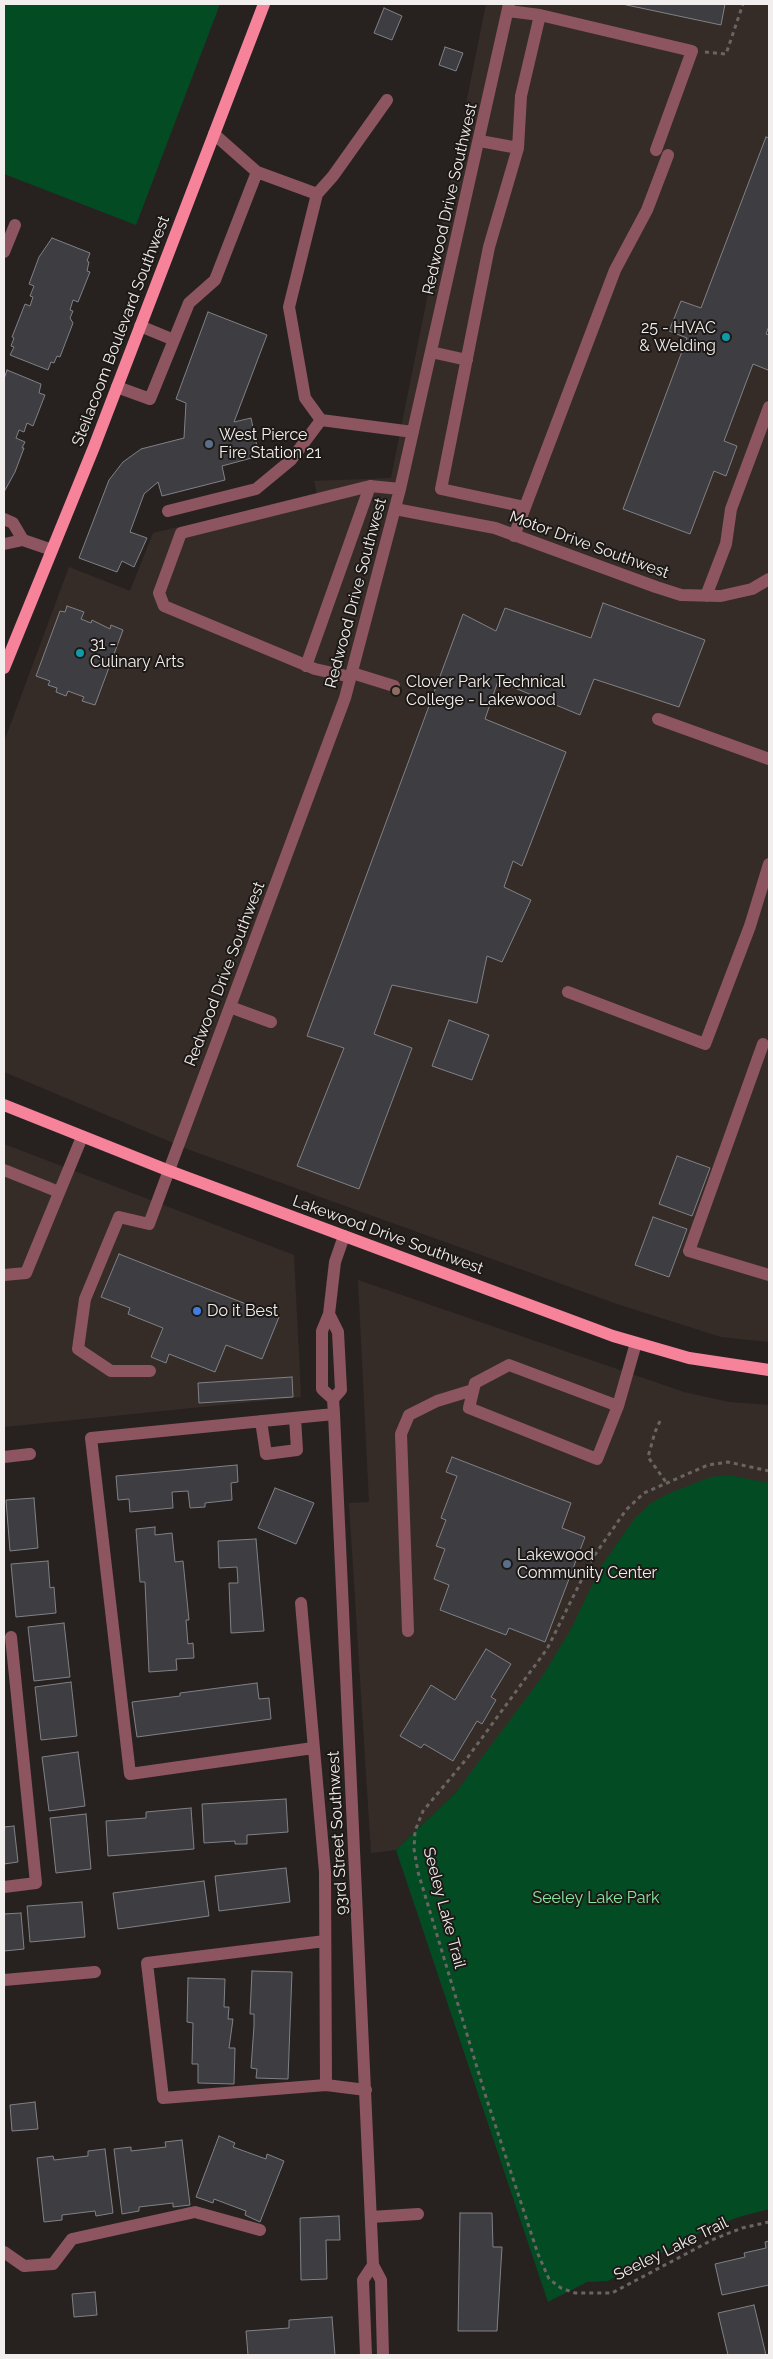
<!DOCTYPE html>
<style>
body{margin:0}
#map{position:relative;width:773px;height:2359px;overflow:hidden;background:#272220;font-family:Raleway,sans-serif}
canvas{display:block}
.frame{position:absolute;inset:0;border:5px solid #f2eeed;pointer-events:none}
</style>
<div id="map">
<canvas width="773" height="2359"></canvas>
<div class="frame"></div>
</div>
<script>
const ctx = document.querySelector('canvas').getContext('2d');
ctx.lineJoin = 'round';
function fill(path, color) {
  ctx.fillStyle = color;
  ctx.fill(path, 'evenodd');
}
function shape(rows) {
  const path = new Path2D();
  for (const r of rows) {
    path.moveTo(r[0], r[1]);
    for (let i = 2; i < r.length; i += 2) path.lineTo(r[i], r[i + 1]);
  }
  return path;
}
function stroke(path, color, width, dash) {
  ctx.strokeStyle = color;
  ctx.lineWidth = width;
  ctx.lineCap = dash ? 'butt' : 'round';
  ctx.setLineDash(dash || []);
  ctx.stroke(path);
}
function write(font, color, halo, rows, align = 'center') {
  ctx.font = font + ' Raleway,sans-serif';
  ctx.lineWidth = 4;
  ctx.setLineDash([]);
  ctx.textBaseline = 'middle';
  ctx.strokeStyle = halo;
  ctx.fillStyle = color;
  for (const [text, x, y, turn = 0] of rows) {
    ctx.save();
    ctx.translate(x, y);
    ctx.rotate((+turn || 0) * Math.PI / 180);
    ctx.textAlign = isNaN(turn) ? turn : align;
    if (halo) ctx.strokeText(text, 0, 0);
    ctx.fillText(text, 0, 0);
    ctx.restore();
  }
}
const built = shape([
 [486,4,769,4,769,1342,721,1337,617,1304,190,1150,4,1072,4,742,69,567,130,591,153,533,317,494,314,481,391,478],
 [4,1144,294,1255,301,1397,4,1427],
 [358,1280,684,1392,729,1402,769,1405,769,1499,726,1530,396,1850,371,1853,349,1503,369,1502]
]);
const green = shape([
 [4,4,220,4,136,225,4,174],
 [728,1475,769,1483,769,2209,739,2217,709,2228,608,2281,587,2282,548,2302,396,1850,457,1791,542,1677,571,1629,602,1565,635,1518,651,1503,670,1493,711,1477]
]);
const building = shape([
 [622,4,725,4,721,25,622,4],
 [384,8,402,16,392,40,374,33,384,8],
 [445,47,463,53,456,71,439,65,445,47],
 [766,137,769,138,769,326,766,334,769,335,769,367,768,370,753,364,724,441,737,446,726,476,714,471,690,534,623,509,687,338,669,331,681,301,701,308,766,137],
 [52,238,90,253,87,261,89,262,87,271,90,272,78,302,73,300,70,310,73,311,70,318,73,323,60,357,57,356,54,363,51,362,48,370,10,355,14,347,11,346,14,338,12,337,25,304,30,306,33,297,30,296,34,286,29,284,39,257,52,238],
 [208,312,267,335,234,422,251,418,259,456,222,466,225,480,162,496,158,482,144,494,130,532,147,538,134,567,122,561,117,572,79,558,109,480,123,462,141,449,184,438,186,403,176,399,208,312],
 [7,370,41,384,39,393,45,395,33,426,27,423,24,432,19,430,16,438,25,442,22,448,24,448,15,472,4,492,4,379,7,370],
 [603,603,705,640,679,707,594,679,580,715,498,681,485,719,566,752,522,866,513,861,504,887,531,900,502,962,487,956,477,1003,392,985,374,1034,412,1048,359,1189,297,1166,344,1048,307,1036,463,614,496,631,505,608,591,638,603,603],
 [67,606,84,612,81,619,91,623,92,620,110,629,111,625,123,630,95,705,82,701,84,697,68,691,66,696,56,692,57,688,48,685,50,681,36,676,60,611,65,612,67,606],
 [449,1020,489,1035,472,1080,432,1066,449,1020],
 [677,1156,710,1168,692,1216,659,1204,677,1156],
 [653,1217,687,1229,669,1277,635,1265,653,1217],
 [119,1254,279,1317,262,1359,226,1345,215,1372,169,1354,166,1363,151,1357,163,1328,128,1314,130,1308,101,1297,119,1254],
 [292,1377,293,1397,199,1403,198,1383,292,1377],
 [452,1457,571,1503,562,1528,585,1537,545,1642,509,1628,506,1635,440,1610,449,1585,434,1579,445,1549,436,1546,446,1520,441,1518,457,1476,446,1472,452,1457],
 [237,1465,238,1482,231,1483,232,1500,205,1503,205,1507,190,1508,188,1491,172,1492,173,1508,130,1512,129,1499,118,1500,116,1476,237,1465],
 [275,1488,314,1503,296,1544,258,1528,275,1488],
 [34,1498,38,1548,10,1551,6,1500,34,1498],
 [155,1527,155,1535,172,1533,175,1562,183,1561,189,1620,186,1620,188,1644,193,1643,194,1658,176,1659,177,1670,149,1672,145,1582,140,1582,136,1529,155,1527],
 [256,1539,264,1631,231,1633,229,1583,238,1583,237,1567,219,1568,218,1541,256,1539],
 [48,1561,50,1588,54,1587,56,1613,16,1617,11,1564,48,1561],
 [64,1623,70,1677,34,1681,28,1627,64,1623],
 [486,1649,511,1664,491,1697,496,1700,482,1724,477,1721,453,1761,424,1744,421,1748,400,1736,431,1685,455,1700,486,1649],
 [71,1682,77,1736,41,1740,35,1687,71,1682],
 [257,1683,259,1699,269,1698,271,1719,137,1737,132,1702,180,1696,180,1693,257,1683],
 [78,1752,85,1806,49,1811,42,1757,78,1752],
 [286,1799,288,1832,247,1835,247,1844,235,1844,235,1841,204,1843,202,1804,286,1799],
 [191,1808,194,1849,108,1856,106,1821,146,1818,146,1812,191,1808],
 [86,1814,91,1869,56,1873,50,1818,86,1814],
 [14,1826,18,1862,4,1864,4,1827,14,1826],
 [286,1868,290,1902,219,1911,215,1876,286,1868],
 [204,1881,209,1916,118,1929,113,1893,204,1881],
 [82,1902,85,1937,30,1942,27,1906,82,1902],
 [21,1913,24,1949,4,1951,4,1914,21,1913],
 [252,1971,292,1972,288,2079,256,2078,257,2069,251,2068,254,2026,254,2014,250,2014,252,1971],
 [188,1978,225,1979,224,2007,229,2007,228,2019,233,2019,229,2048,235,2048,234,2084,198,2083,198,2064,192,2064,193,2023,187,2022,188,1978],
 [35,2102,38,2129,12,2131,10,2105,35,2102],
 [219,2136,235,2143,233,2147,266,2159,267,2154,284,2161,260,2222,245,2215,246,2211,214,2199,213,2203,196,2197,219,2136],
 [182,2140,190,2205,173,2207,173,2203,139,2207,139,2211,122,2214,114,2149,131,2147,131,2151,166,2147,165,2142,182,2140],
 [105,2149,113,2213,96,2216,95,2211,62,2215,62,2220,44,2222,37,2158,53,2156,54,2160,88,2156,88,2151,105,2149],
 [460,2213,492,2213,493,2247,502,2247,497,2331,458,2331,460,2213],
 [339,2216,340,2240,326,2240,327,2279,301,2280,300,2218,339,2216],
 [769,2241,769,2285,722,2295,715,2264,745,2257,744,2253,766,2248,765,2242,769,2241],
 [95,2292,97,2315,74,2317,72,2294,95,2292],
 [754,2305,766,2355,728,2355,718,2313,754,2305],
 [332,2317,335,2355,248,2355,246,2331,289,2328,289,2320,332,2317]
]);
const path = shape([
 [705,52,726,54,743,4],
 [660,1421,655,1432,648,1457,666,1482],
 [769,1471,728,1462,708,1465,644,1493,626,1510,592,1559,547,1649,468,1757,423,1811,415,1831,414,1849,418,1872,485,2094,538,2254,549,2279,561,2288,575,2293,612,2293,714,2239,742,2228,769,2222]
]);
const minor = shape([
 [508,11,540,15,692,51,656,150],
 [387,100,333,176,317,194,289,307,305,398,321,420,413,432],
 [214,134,257,172,317,194],
 [480,141,518,148],
 [4,252,15,225],
 [140,326,174,340],
 [431,352,467,360],
 [117,387,150,399,189,303,215,280,257,172],
 [525,507,441,489,489,247,518,148,521,96,540,15],
 [395,509,495,528,656,587,681,595,721,596,752,589,769,579],
 [168,511,256,489,291,460,321,420],
 [4,519,13,523,23,540],
 [514,536,615,270,647,210,668,155],
 [4,544,23,540,52,550],
 [706,596,726,544,731,509,769,407],
 [306,666,370,486],
 [352,673,394,686],
 [351,677,315,669,164,606,159,593,181,533,370,486,400,489],
 [658,719,769,759],
 [568,992,705,1044,750,926,769,864],
 [230,1007,271,1022],
 [763,1044,689,1251,769,1275],
 [4,1170,59,1192],
 [4,1275,26,1273,82,1137],
 [329,1314,338,1332,341,1390,333,1399,334,1414,373,2265,381,2280,383,2355],
 [150,1371,111,1371,78,1349,85,1299,119,1217,149,1224,345,698,400,489,509,4],
 [333,1399,322,1389,322,1331,329,1314,335,1262,344,1236],
 [618,1406,509,1365,475,1383,469,1408,597,1459,618,1406,636,1343],
 [261,1421,266,1454,297,1450,295,1418],
 [4,1457,30,1454],
 [301,1603,325,1872,326,2085],
 [408,1631,401,1434,409,1415,437,1401,473,1390],
 [313,1748,130,1774,91,1438,334,1414],
 [4,1887,36,1883,11,1637],
 [325,1941,147,1963,163,2098,326,2085,366,2090],
 [4,1980,95,1972],
 [371,2217,418,2214],
 [4,2252,24,2266,53,2264,72,2239,195,2212,260,2230],
 [366,2355,363,2280,373,2265]
]);
const major = shape([
 [4,668,94,447,264,4],
 [4,1105,167,1170,613,1336,689,1358,769,1370]
]);
const markers = [
 [726,337,5,"#0f9aa8"],
 [209,444,5,"#5c6f8a"],
 [80,653,5,"#0f9aa8"],
 [396,691,5,"#8d6e63"],
 [197,1311,5,"#3f7fe0"],
 [507,1564,5,"#5c6f8a"]
];
const streetNames = [
 ["Redwood Drive Southwest",450,199,-77],
 ["Steilacoom Boulevard Southwest",121,331,-69],
 ["Motor Drive Southwest",589,545,20],
 ["Redwood Drive Southwest",356,593,-75],
 ["Redwood Drive Southwest",225,974,-69],
 ["Lakewood Drive Southwest",388,1235,20],
 ["93rd Street Southwest",338,1833,-93],
 ["Seeley Lake Trail",444,1908,75],
 ["Seeley Lake Trail",671,2249,-26]
];
const poiNames = [
 ["25 - HVAC",716,328,"right"],
 ["& Welding",716,346,"right"],
 ["West Pierce",219,435],
 ["Fire Station 21",219,453],
 ["31 -",90,644],
 ["Culinary Arts",90,662],
 ["Clover Park Technical",406,682],
 ["College - Lakewood",406,700],
 ["Do it Best",207,1311],
 ["Lakewood",517,1555],
 ["Community Center",517,1573]
];
const parkNames = [
 ["Seeley Lake Park",596,1898]
];
fill(built, '#362c27');
fill(green, '#034c23');
fill(building, '#3d3d42');
stroke(building, '#808186', 1);
stroke(path, '#6a6564', 3, [4, 4]);
stroke(minor, '#8d555f', 12);
stroke(major, '#f7839b', 12);
for (const [x, y, r, color] of markers) {
  const dot = new Path2D();
  dot.arc(x, y, r, 0, 2 * Math.PI);
  ctx.fillStyle = color;
  ctx.fill(dot);
  stroke(dot, '#1d1917', 2);
}
write('16px', '#f2eeed', '#1d1917', streetNames);
write('16px', '#f2eeed', '#1d1917', poiNames, 'left');
write('16px', '#85e8a1', '#1d1917', parkNames);
</script>
